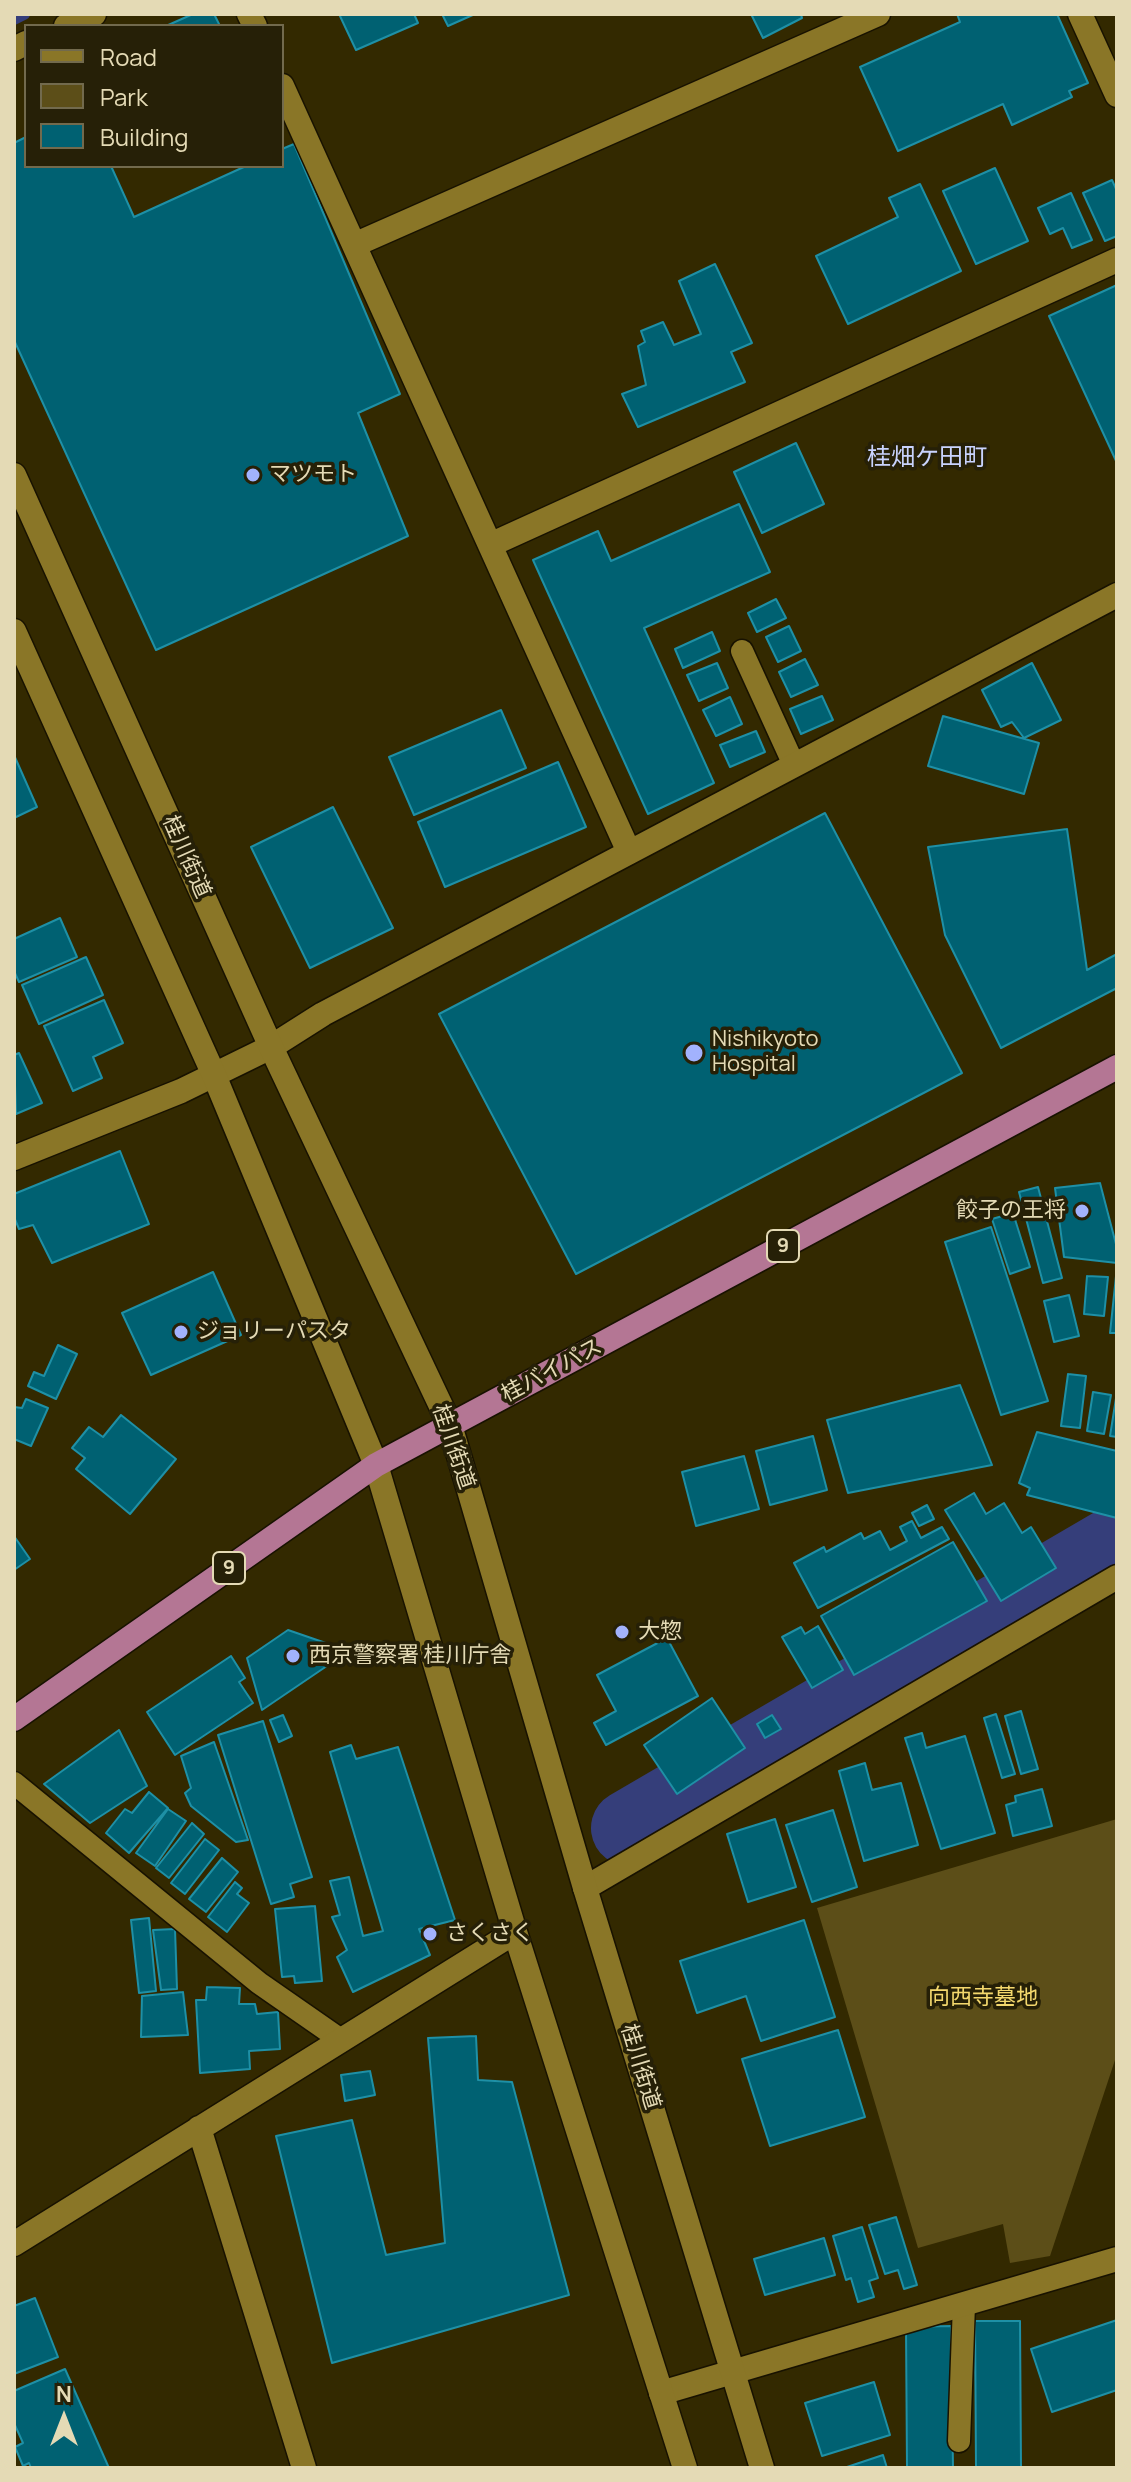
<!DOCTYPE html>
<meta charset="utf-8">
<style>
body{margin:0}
#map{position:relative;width:1131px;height:2482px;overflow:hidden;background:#332900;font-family:Manrope,sans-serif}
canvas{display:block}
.frame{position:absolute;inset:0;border:16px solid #e4dab5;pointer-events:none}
.legend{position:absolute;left:24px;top:24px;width:260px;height:144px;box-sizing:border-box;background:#262007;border:2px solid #726a4d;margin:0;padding:10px 14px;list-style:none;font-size:24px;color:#e4dab5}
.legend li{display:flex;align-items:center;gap:16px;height:40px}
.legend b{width:40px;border:2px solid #726a4d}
.north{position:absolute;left:24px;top:2378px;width:80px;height:80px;-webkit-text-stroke:6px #262007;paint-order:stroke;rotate:0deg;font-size:22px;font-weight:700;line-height:32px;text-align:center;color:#e4dab5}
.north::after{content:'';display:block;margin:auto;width:28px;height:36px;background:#e4dab5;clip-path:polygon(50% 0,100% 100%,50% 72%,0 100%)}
</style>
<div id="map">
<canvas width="1131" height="2482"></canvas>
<div class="frame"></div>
<ul class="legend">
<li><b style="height:10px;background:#8a7627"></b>Road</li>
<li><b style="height:22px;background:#5c4e18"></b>Park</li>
<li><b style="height:22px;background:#006172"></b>Building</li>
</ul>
<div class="north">N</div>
</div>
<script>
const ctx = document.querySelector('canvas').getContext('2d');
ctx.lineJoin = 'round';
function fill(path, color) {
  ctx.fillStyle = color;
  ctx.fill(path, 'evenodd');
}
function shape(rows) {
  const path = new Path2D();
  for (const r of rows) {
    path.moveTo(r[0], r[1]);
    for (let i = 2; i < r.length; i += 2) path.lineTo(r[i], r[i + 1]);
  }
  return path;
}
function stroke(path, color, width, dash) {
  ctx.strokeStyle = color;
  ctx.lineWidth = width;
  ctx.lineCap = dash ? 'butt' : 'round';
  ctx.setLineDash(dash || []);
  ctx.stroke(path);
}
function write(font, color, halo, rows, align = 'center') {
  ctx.font = font + ' Manrope,"Noto Sans JP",sans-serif';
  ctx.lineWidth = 7;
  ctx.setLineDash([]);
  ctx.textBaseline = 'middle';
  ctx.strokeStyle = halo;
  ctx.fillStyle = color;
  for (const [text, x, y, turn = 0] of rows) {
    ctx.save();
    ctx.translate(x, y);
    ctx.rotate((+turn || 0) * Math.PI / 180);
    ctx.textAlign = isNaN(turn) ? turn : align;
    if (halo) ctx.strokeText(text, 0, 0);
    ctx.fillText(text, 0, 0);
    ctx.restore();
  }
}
const green = shape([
 [1117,1819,1117,2054,1050,2256,1010,2263,1003,2224,918,2248,817,1908]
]);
const stream = shape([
 [14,19,24,14]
]);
const river = shape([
 [629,1828,1117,1543]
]);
const building = shape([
 [193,14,214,14,220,26,166,26,193,14],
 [339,14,414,14,418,23,356,50,339,14],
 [442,14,475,14,448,26,442,14],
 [751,14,801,14,802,18,763,38,751,14],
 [957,14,1057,14,1088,83,1069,91,1072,97,1012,125,1003,104,898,151,860,67,960,22,957,14],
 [26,137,26,166,111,166,134,217,246,166,282,166,282,149,294,144,400,394,358,413,408,536,156,650,14,340,14,143,26,137],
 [995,168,1028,241,976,264,943,191,995,168],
 [1112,180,1117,191,1117,236,1105,241,1083,193,1112,180],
 [920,184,961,271,848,324,816,256,898,217,889,198,920,184],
 [1071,193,1092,240,1072,248,1063,228,1050,234,1038,208,1071,193],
 [715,264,752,343,731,352,745,382,638,427,622,394,646,385,638,346,645,342,641,331,663,322,674,345,701,334,679,281,715,264],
 [1117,285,1117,463,1049,316,1117,285],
 [796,443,824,504,762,533,734,472,796,443],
 [739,504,770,572,644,628,714,783,648,814,533,560,598,531,611,561,739,504],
 [776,599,786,618,757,632,748,613,776,599],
 [789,626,801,651,778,662,766,637,789,626],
 [712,632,720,651,683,668,675,649,712,632],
 [805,659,818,685,791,697,779,672,805,659],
 [717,663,728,688,699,701,687,675,717,663],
 [1032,663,1061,720,1024,738,1012,722,1001,727,982,690,1032,663],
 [822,696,833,720,801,734,790,709,822,696],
 [730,697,742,724,716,736,703,710,730,697],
 [501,710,526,768,414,815,389,757,501,710],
 [943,716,1039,743,1024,794,928,766,943,716],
 [756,731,765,752,730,767,720,745,756,731],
 [14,755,37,807,14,818,14,755],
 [558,762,586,827,445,887,418,822,558,762],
 [333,807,393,928,310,968,251,847,333,807],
 [825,813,962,1073,576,1274,439,1014,825,813],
 [1067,829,1087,970,1117,954,1117,988,1001,1048,945,935,928,847,1067,829],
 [60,918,77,957,19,982,14,971,14,939,60,918],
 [86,957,103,995,39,1024,22,985,86,957],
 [104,1000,123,1043,93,1057,102,1078,73,1091,44,1026,104,1000],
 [19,1053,42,1103,16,1114,14,1055,19,1053],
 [120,1151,149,1224,52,1263,33,1225,19,1229,14,1217,14,1194,120,1151],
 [1100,1183,1117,1248,1117,1263,1064,1257,1055,1188,1100,1183],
 [1038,1187,1062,1278,1043,1283,1019,1192,1038,1187],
 [1013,1213,1030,1267,1010,1274,992,1219,1013,1213],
 [991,1227,1048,1401,1001,1415,945,1242,991,1227],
 [213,1272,241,1335,151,1375,122,1313,213,1272],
 [1087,1276,1108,1277,1104,1316,1084,1314,1087,1276],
 [1116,1276,1117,1276,1117,1333,1110,1333,1116,1276],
 [1069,1295,1079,1336,1054,1342,1044,1301,1069,1295],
 [58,1345,77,1354,56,1399,28,1386,34,1372,44,1376,58,1345],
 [1068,1374,1086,1376,1080,1428,1061,1426,1068,1374],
 [960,1385,992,1465,848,1493,827,1420,960,1385],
 [1093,1392,1111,1395,1104,1434,1087,1431,1093,1392],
 [1117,1392,1117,1437,1110,1436,1117,1392],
 [26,1399,48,1408,31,1446,14,1439,14,1407,22,1408,26,1399],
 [121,1415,176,1459,130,1514,76,1469,85,1458,72,1448,89,1427,103,1437,121,1415],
 [1037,1432,1117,1451,1117,1518,1027,1495,1030,1488,1019,1483,1037,1432],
 [813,1436,827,1490,770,1505,756,1451,813,1436],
 [744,1456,759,1509,696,1526,682,1472,744,1456],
 [974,1493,986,1514,1004,1503,1022,1533,1031,1527,1056,1568,1001,1601,945,1510,974,1493],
 [927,1505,934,1519,919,1526,912,1513,927,1505],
 [912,1521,921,1538,942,1527,949,1539,818,1608,794,1563,824,1547,826,1552,861,1533,864,1539,880,1531,890,1550,907,1541,900,1527,912,1521],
 [14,1536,30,1559,14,1570,14,1536],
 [953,1542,987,1601,854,1675,821,1616,953,1542],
 [818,1626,843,1670,812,1688,782,1637,801,1627,805,1634,818,1626],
 [288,1630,349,1651,262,1710,247,1658,288,1630],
 [667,1638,698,1696,606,1745,594,1723,616,1711,597,1675,667,1638],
 [231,1656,245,1678,239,1682,253,1703,175,1755,147,1712,231,1656],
 [712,1698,745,1748,677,1794,644,1745,712,1698],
 [1021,1711,1038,1769,1021,1774,1005,1716,1021,1711],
 [996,1714,1015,1774,1002,1778,984,1718,996,1714],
 [283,1715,292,1736,279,1742,270,1720,283,1715],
 [772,1715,781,1729,765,1738,757,1724,772,1715],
 [263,1721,312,1877,290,1884,294,1897,271,1904,218,1735,263,1721],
 [119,1730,147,1786,90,1823,44,1784,119,1730],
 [922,1733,926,1748,965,1736,995,1833,941,1849,905,1738,922,1733],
 [214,1742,248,1840,236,1842,191,1806,185,1793,191,1788,181,1756,214,1742],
 [351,1745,356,1759,398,1747,455,1920,419,1929,430,1955,353,1992,337,1957,347,1950,332,1917,340,1915,330,1881,349,1877,363,1936,383,1931,330,1752,351,1745],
 [865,1763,872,1790,901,1783,918,1845,864,1861,839,1771,865,1763],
 [1042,1789,1052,1826,1013,1836,1006,1805,1016,1802,1015,1796,1042,1789],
 [149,1792,168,1808,129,1853,106,1833,125,1809,132,1813,149,1792],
 [168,1809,186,1821,155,1866,136,1853,168,1809],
 [833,1810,857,1887,812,1902,786,1825,833,1810],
 [775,1819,796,1887,748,1902,727,1834,775,1819],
 [192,1823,204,1834,169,1878,156,1868,192,1823],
 [205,1839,219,1850,185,1894,171,1883,205,1839],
 [222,1858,238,1872,206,1912,189,1899,222,1858],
 [235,1882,242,1888,237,1894,249,1903,227,1932,208,1917,235,1882],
 [315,1906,322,1981,295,1983,294,1976,282,1977,275,1909,315,1906],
 [149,1918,156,1991,139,1993,131,1920,149,1918],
 [804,1920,835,2017,761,2041,746,1996,697,2013,680,1961,804,1920],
 [175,1929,177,1989,161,1990,153,1930,175,1929],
 [207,1987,240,1988,239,2004,255,2004,257,2014,278,2012,280,2049,249,2051,250,2069,200,2073,196,2000,206,2000,207,1987],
 [183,1992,188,2035,141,2037,142,1996,183,1992],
 [838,2030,865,2117,770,2146,742,2059,838,2030],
 [476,2036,478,2080,512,2082,569,2295,332,2363,276,2136,352,2120,386,2255,445,2243,428,2038,476,2036],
 [370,2071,375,2095,345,2101,341,2075,370,2071],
 [896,2217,917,2285,904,2289,898,2270,885,2274,869,2225,896,2217],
 [862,2227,878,2278,869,2281,874,2297,858,2302,851,2278,846,2280,833,2236,862,2227],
 [824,2238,835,2275,765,2295,754,2259,824,2238],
 [35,2298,58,2357,14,2374,14,2306,35,2298],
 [1117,2320,1117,2390,1052,2412,1031,2349,1117,2320],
 [975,2321,1020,2321,1021,2468,976,2468,975,2321],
 [951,2326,953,2468,907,2468,906,2327,951,2326],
 [65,2369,109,2468,31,2468,29,2463,23,2466,15,2447,23,2443,14,2423,14,2391,65,2369],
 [874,2382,890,2435,822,2456,805,2403,874,2382],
 [883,2455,887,2468,844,2468,883,2455]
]);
const service = shape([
 [742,651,794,765],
 [14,1783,259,1983,341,2040],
 [959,2441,964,2304]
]);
const minor = shape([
 [249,14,255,26],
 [282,86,629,852],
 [354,245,878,14],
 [490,545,1117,260],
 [14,1158,181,1091,271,1047,323,1014,1117,595],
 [585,1888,1117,1577],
 [199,2128,304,2468],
 [14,2244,515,1932],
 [661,2393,1117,2259]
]);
const tertiary = shape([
 [1080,14,1117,95],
 [66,26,94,14],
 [14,49,26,43],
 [14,475,271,1047,450,1425,585,1888,762,2468],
 [14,631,214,1075,376,1465,515,1932,685,2468]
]);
const trunk = shape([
 [14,1719,376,1465,1117,1067]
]);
const markers = [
 [253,475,8,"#a2b2fd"],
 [694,1053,10,"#a2b2fd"],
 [1082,1211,8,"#a2b2fd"],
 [181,1332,8,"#a2b2fd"],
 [622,1632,8,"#a2b2fd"],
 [293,1656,8,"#a2b2fd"],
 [430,1934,8,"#a2b2fd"]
];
const shields = [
 [783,1246,32],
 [229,1568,32]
];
const shieldNames = [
 ["9",783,1246],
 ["9",229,1568]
];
const poiNames = [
 ["マツモト",269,475],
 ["Nishikyoto",712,1040],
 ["Hospital",712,1065],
 ["餃子の王将",1066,1211,"right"],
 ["ジョリーパスタ",197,1332],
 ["大惣",638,1632],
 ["西京警察署 桂川庁舎",309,1656],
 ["さくさく",446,1934]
];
const streetNames = [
 ["桂川街道",186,857,66],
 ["桂バイパス",552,1371,-28],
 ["桂川街道",453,1447,71],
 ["桂川街道",640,2067,73]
];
const parkNames = [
 ["向西寺墓地",983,1998]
];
const neighbourhoodNames = [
 ["桂畑ケ田町",927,458]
];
fill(green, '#5c4e18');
stroke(stream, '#353e7a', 12);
stroke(river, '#353e7a', 76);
fill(building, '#006172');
stroke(building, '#1e90a6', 2);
stroke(service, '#181200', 25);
stroke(minor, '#181200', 27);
stroke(tertiary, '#181200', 27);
stroke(trunk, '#181200', 27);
stroke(service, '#8a7627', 22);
stroke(minor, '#8a7627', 24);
stroke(tertiary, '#8a7627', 24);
stroke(trunk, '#b47694', 24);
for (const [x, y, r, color] of markers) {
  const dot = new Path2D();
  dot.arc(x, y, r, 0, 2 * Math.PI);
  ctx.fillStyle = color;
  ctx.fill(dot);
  stroke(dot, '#262007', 3);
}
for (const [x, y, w] of shields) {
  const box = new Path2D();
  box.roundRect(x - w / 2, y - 16, w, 32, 6);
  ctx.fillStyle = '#262007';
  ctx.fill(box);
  stroke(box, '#e4dab5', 2);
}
write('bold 20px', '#e4dab5', null, shieldNames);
write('22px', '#e4dab5', '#262007', poiNames, 'left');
write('22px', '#e4dab5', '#262007', streetNames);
write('22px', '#f4d86d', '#262007', parkNames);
write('24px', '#c9d3fe', '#262007', neighbourhoodNames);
</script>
